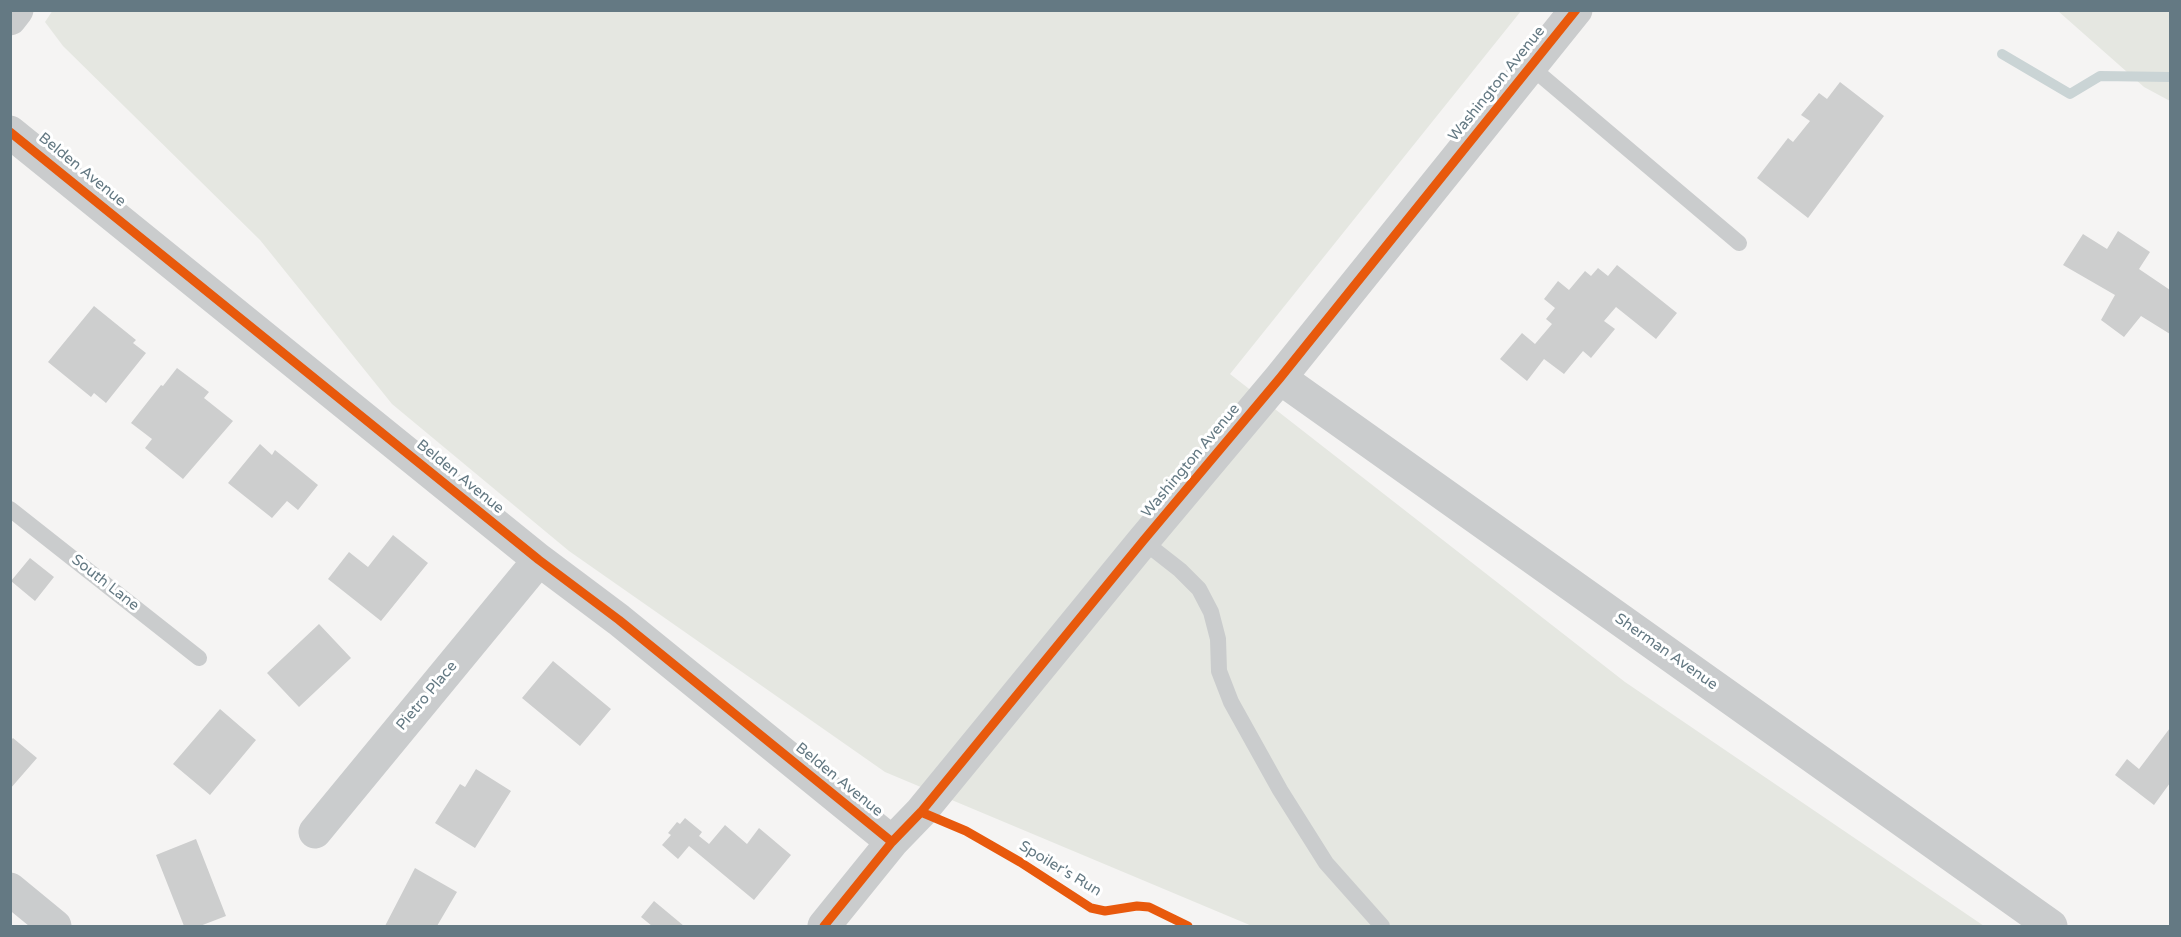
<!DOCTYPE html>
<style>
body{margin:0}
#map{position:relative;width:2181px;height:937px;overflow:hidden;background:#f5f4f3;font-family:"Varela Round",sans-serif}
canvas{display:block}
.frame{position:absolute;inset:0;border:12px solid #647983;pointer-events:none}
</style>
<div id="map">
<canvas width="2181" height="937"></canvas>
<div class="frame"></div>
</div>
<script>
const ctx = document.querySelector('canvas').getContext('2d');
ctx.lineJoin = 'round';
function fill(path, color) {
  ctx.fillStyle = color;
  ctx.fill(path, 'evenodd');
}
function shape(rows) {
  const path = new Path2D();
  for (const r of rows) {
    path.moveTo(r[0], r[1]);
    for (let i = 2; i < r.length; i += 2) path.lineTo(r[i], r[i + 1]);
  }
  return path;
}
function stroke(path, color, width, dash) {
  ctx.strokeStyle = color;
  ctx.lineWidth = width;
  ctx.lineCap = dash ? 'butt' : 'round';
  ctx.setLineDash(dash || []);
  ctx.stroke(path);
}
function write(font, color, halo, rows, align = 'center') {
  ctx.font = font + ' "Varela Round",sans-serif';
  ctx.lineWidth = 6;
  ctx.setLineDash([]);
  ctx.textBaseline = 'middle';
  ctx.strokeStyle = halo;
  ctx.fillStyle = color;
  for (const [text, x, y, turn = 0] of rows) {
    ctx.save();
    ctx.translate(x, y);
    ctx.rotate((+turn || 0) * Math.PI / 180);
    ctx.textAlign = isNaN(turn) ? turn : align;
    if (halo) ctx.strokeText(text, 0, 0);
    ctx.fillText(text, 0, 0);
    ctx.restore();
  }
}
const green = shape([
 [53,10,1521,11,1230,374,1625,682,1984,926,1252,926,885,772,569,551,392,404,260,240,63,46,45,22],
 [2058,11,2170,11,2170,101,2144,87]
]);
const stream = shape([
 [2002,54,2070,94,2100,76,2170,77]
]);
const building = shape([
 [1840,82,1884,116,1808,218,1757,178,1788,138,1793,142,1810,121,1801,115,1819,93,1827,99],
 [2118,231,2150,252,2139,269,2170,290,2170,334,2141,316,2124,337,2101,320,2115,295,2063,265,2083,234,2107,249],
 [1617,265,1677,313,1656,339,1616,307,1604,321,1615,329,1591,358,1583,351,1564,374,1544,359,1527,381,1500,359,1522,333,1535,344,1552,324,1546,319,1555,308,1544,299,1558,281,1569,290,1585,271,1591,276,1598,268,1608,276],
 [94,306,136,340,133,343,146,353,106,403,94,393,91,397,48,362],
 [177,368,209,392,204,398,233,421,183,479,145,448,152,439,131,423,161,385,163,386],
 [260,444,272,455,275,450,318,485,298,510,287,501,272,518,228,483],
 [393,535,428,563,381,621,328,579,349,552,368,567],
 [30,558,54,577,35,601,11,581],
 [319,624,351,658,299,707,267,673],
 [553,661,611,709,580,746,522,698],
 [220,709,256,740,210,795,173,764],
 [2170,728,2170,783,2154,805,2115,775,2127,759,2139,769],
 [13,738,37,758,10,789,10,741],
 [476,769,511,791,475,848,435,823,460,784,465,787],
 [685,818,702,832,699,836,709,844,725,825,747,844,759,828,791,855,754,900,689,846,678,859,662,845,671,835,668,833,677,822,680,824],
 [196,839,226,916,200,926,184,926,156,855],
 [415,868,457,892,437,926,385,926],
 [654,901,684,926,652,926,641,917]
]);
const service = shape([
 [1531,67,1739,243],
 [10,509,199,658],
 [1143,541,1180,570,1199,589,1211,612,1218,639,1219,671,1231,702,1280,790,1326,863,1382,926]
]);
const minor = shape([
 [10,19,17,10],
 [10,132,539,560,619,620,892,842],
 [1280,378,2051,926],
 [315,832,539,560],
 [10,889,55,926],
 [824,926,892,842,921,812,1143,541,1280,378,1576,10]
]);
const cycleway = shape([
 [10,132,539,560,619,620,892,842],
 [921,812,966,831,1020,862,1091,908,1105,911,1137,906,1149,907,1188,926],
 [824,926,892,842,921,812,1143,541,1280,378,1576,10]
]);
const streetNames = [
 ["Washington Avenue",1497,84,-51],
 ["Belden Avenue",82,170,39],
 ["Washington Avenue",1191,461,-50],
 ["Belden Avenue",460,477,39],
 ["South Lane",105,583,38],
 ["Sherman Avenue",1666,652,35],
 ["Pietro Place",427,696,-50],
 ["Belden Avenue",839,780,39],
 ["Spoiler's Run",1060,869,31]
];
fill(green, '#e5e7e1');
stroke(stream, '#cad4d5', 10);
fill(building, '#cdcece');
stroke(service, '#cacccd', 16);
stroke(minor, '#cacccd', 33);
stroke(cycleway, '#e8590c', 9);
write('15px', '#647983', '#fff', streetNames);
</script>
